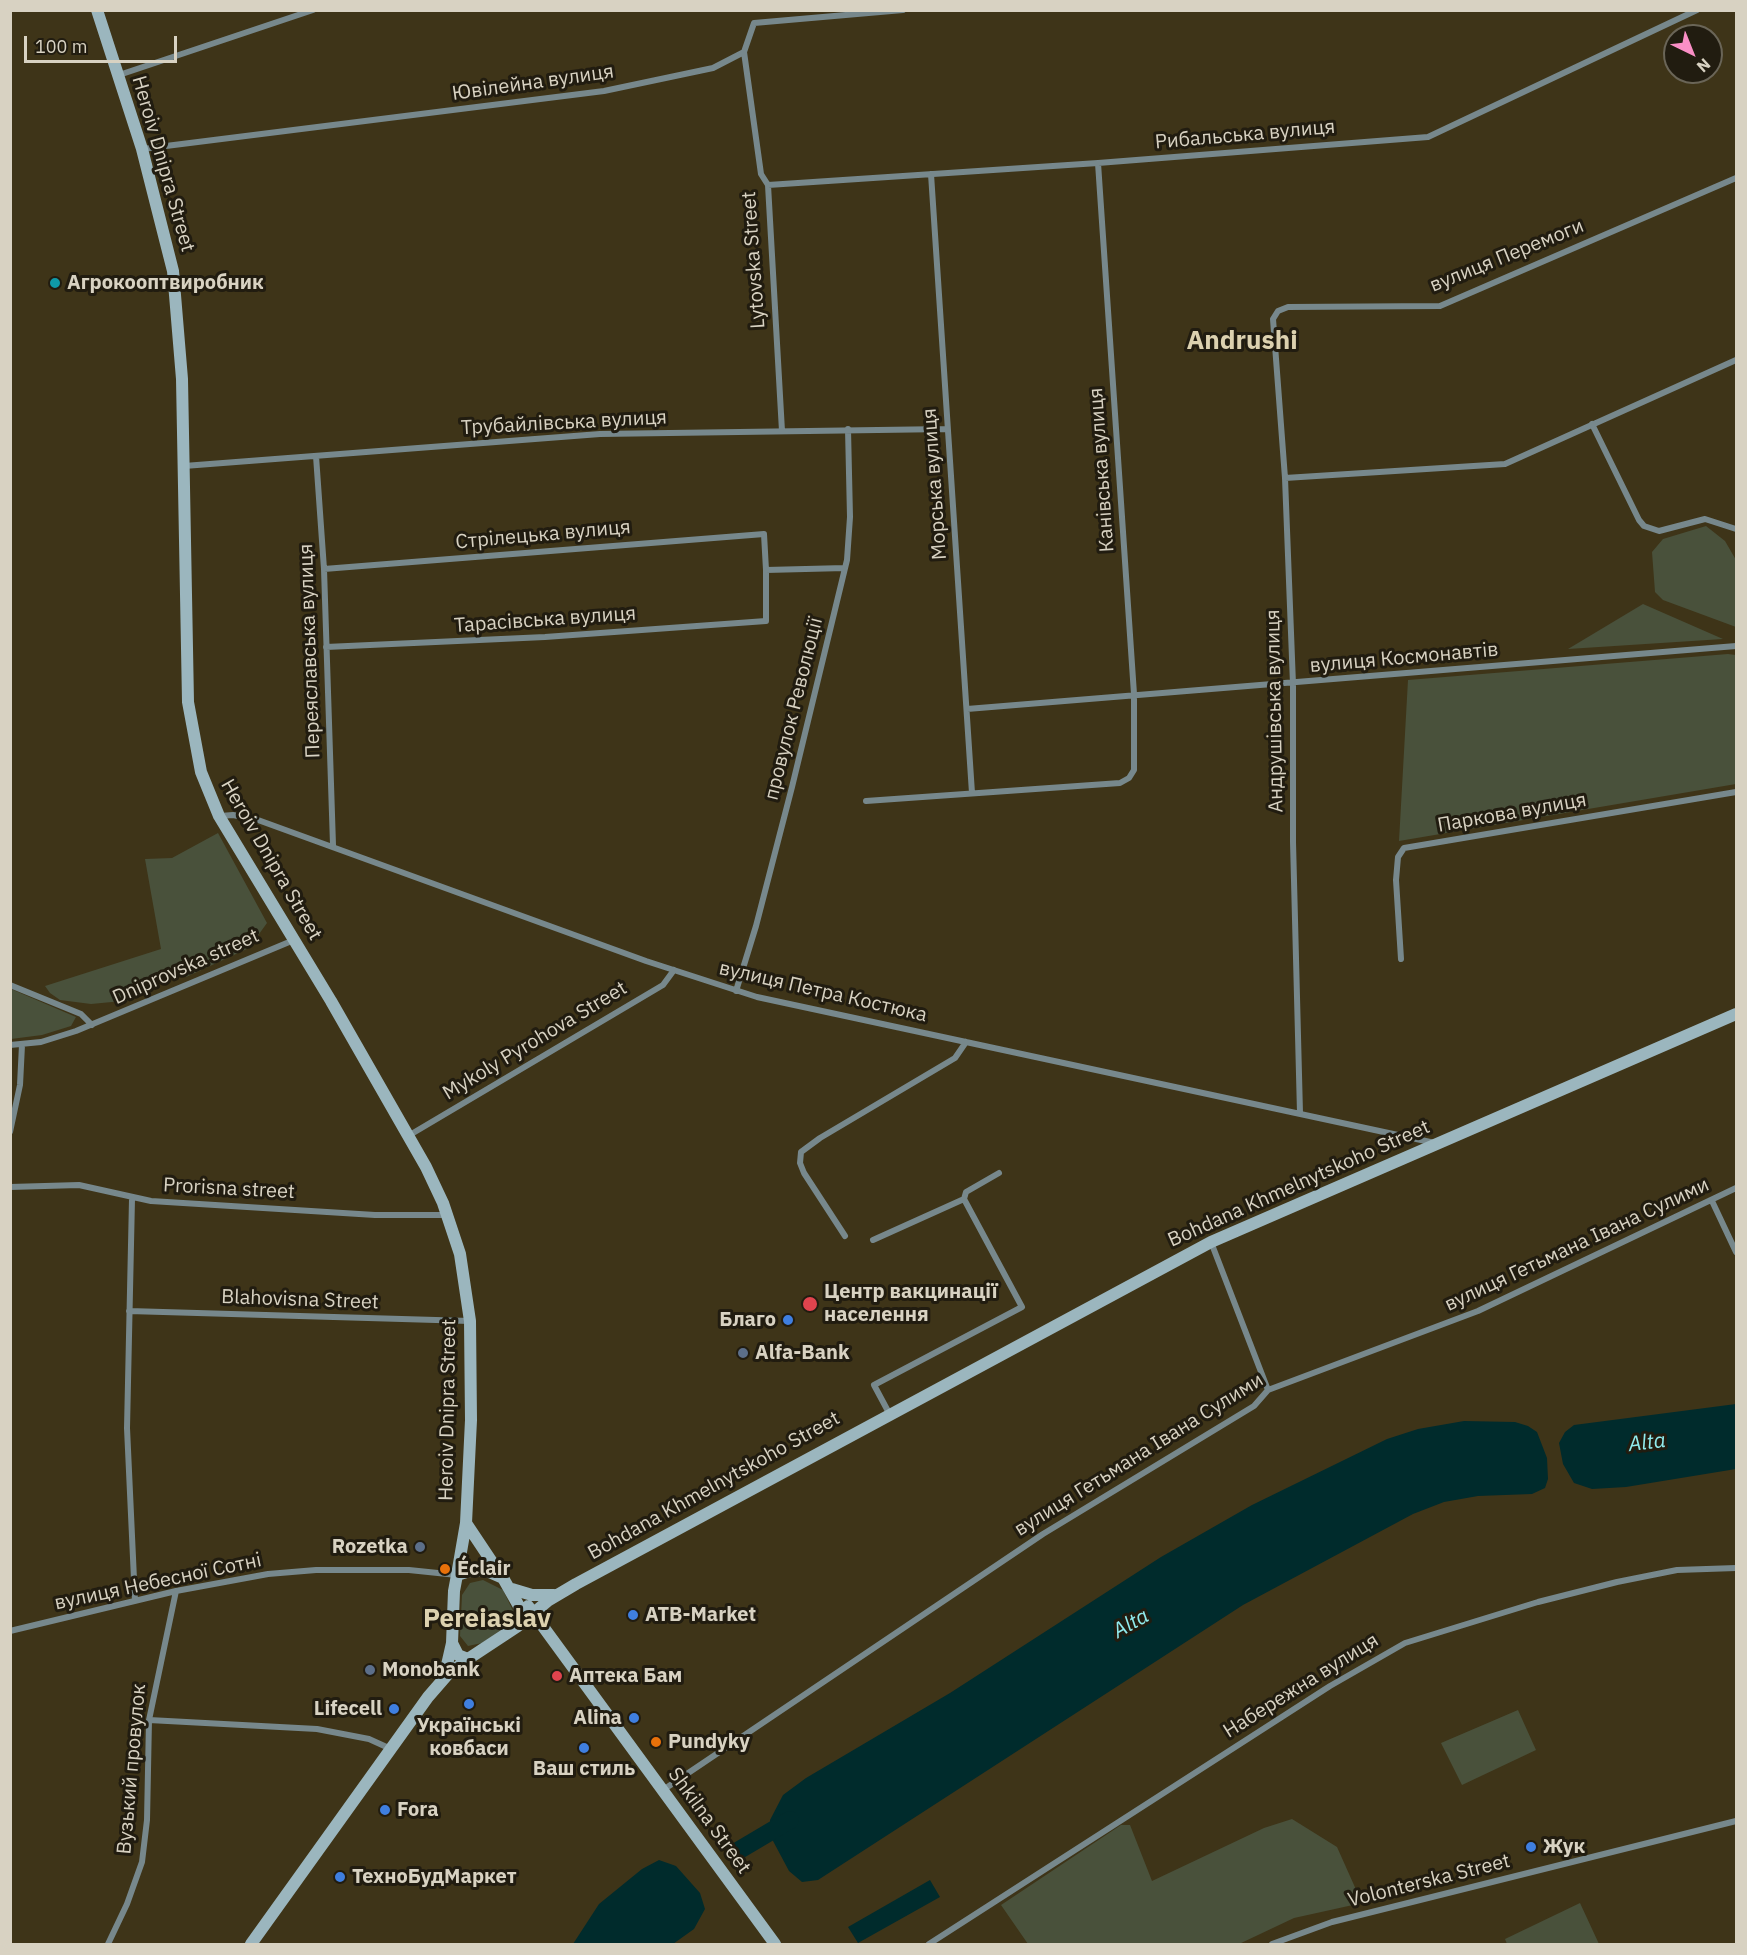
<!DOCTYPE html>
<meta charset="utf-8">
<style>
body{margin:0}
#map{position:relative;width:1747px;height:1955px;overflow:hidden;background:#3e3418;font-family:"IBM Plex Sans",sans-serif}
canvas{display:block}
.frame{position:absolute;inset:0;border:12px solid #d8d2c2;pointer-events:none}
.north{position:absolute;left:1663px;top:24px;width:60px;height:60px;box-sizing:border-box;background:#211c10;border:2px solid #6a6557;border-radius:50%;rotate:137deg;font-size:16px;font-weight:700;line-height:24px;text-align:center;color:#d8d2c2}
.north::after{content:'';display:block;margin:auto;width:21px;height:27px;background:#fa8fc6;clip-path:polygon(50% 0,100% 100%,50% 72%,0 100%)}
.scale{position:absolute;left:24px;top:36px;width:153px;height:27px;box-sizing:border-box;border:3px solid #d8d2c2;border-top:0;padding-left:8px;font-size:18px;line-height:21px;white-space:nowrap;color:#d8d2c2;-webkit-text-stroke:4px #211c10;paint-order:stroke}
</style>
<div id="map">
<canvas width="1747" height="1955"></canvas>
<div class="frame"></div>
<div class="north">N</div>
<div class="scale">100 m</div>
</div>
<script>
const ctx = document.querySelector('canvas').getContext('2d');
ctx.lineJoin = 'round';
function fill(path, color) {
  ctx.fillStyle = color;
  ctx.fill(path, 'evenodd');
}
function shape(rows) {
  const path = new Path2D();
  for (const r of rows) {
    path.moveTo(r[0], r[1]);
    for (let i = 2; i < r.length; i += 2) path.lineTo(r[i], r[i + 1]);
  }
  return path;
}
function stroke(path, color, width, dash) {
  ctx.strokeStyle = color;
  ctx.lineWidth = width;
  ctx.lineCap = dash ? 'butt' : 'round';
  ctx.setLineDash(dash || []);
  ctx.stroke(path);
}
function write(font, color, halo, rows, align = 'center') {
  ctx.font = font + ' "IBM Plex Sans",sans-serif';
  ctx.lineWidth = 6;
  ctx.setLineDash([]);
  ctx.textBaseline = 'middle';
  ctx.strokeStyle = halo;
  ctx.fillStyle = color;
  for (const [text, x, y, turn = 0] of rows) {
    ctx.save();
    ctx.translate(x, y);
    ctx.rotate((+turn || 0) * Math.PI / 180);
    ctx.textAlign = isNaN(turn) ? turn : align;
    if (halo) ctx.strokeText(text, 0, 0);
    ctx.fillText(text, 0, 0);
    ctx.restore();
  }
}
const green = shape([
 [1706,526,1725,541,1736,560,1736,627,1663,600,1655,592,1652,552,1663,539],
 [1643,604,1723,639,1568,649],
 [1728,654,1736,655,1736,784,1399,841,1408,680],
 [218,833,267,923,249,948,186,977,167,969,133,1000,91,1004,60,1000,50,993,45,986,161,949,145,859,172,858],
 [11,989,76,1017,71,1026,42,1035,11,1039],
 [483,1580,503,1590,514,1613,508,1624,498,1632,482,1643,468,1646,460,1636,462,1595,470,1583],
 [1518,1710,1536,1750,1462,1785,1441,1743],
 [1292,1819,1337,1847,1362,1903,1294,1918,1239,1944,1028,1944,1001,1905,1121,1825,1130,1825,1152,1881,1264,1828],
 [1580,1903,1599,1944,1507,1944,1505,1939]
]);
const water = shape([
 [1736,1404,1736,1469,1626,1487,1592,1489,1574,1483,1563,1464,1559,1443,1565,1432,1574,1425],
 [1464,1421,1515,1422,1528,1426,1537,1432,1547,1458,1548,1479,1545,1488,1532,1494,1478,1496,1444,1502,1413,1514,1243,1605,818,1880,802,1882,789,1871,773,1841,770,1820,783,1795,806,1778,950,1693,1161,1557,1252,1505,1387,1439,1418,1429],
 [659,1860,676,1866,700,1893,705,1909,694,1929,673,1944,573,1944,599,1904,642,1869],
 [930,1880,940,1897,858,1943,848,1927]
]);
const river = shape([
 [736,1852,790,1820]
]);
const minor = shape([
 [744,52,761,174,768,185,782,431],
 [119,75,313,10],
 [142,149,604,91,713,68,744,52,754,23,903,10],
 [931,174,972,793],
 [768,185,1098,163,1428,137,1697,10],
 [1592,424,1639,520,1644,526,1659,531,1705,519,1736,529],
 [316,456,324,569,333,845],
 [184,466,600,434,947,429],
 [1285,478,1505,464,1736,360],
 [324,569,764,534,766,570,766,621,545,637,326,647],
 [766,570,845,568],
 [967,709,1736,646],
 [866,801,1120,783,1129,778,1134,770,1134,694,1098,163],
 [220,816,233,815,258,820,646,961,757,997,1435,1143],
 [1401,959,1396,880,1398,857,1404,848,1736,792],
 [10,985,81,1014,92,1025],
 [736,991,756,926,792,787,847,560,850,517,848,429],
 [10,1045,41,1042,76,1031,294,940],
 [1300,1113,1293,842,1293,684,1285,478,1273,319,1278,311,1288,307,1440,306,1736,178],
 [10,1132,20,1085,22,1045],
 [408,1136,663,985,674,970],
 [10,1187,79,1185,151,1201,375,1215,447,1215],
 [132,1199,127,1428,135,1601],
 [1712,1201,1736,1252],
 [845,1236,804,1173,800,1163,801,1152,820,1138,955,1058,966,1042],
 [873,1240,964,1199,966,1192,999,1173],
 [1211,1242,1268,1390],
 [129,1311,470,1321],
 [889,1413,874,1385,1022,1307,964,1199],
 [10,1631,176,1591,268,1574,316,1570,409,1570,457,1575],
 [149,1720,317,1729,369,1739,391,1749],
 [663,1790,1043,1534,1254,1406,1268,1390,1478,1311,1736,1188],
 [108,1944,127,1904,142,1862,147,1820,149,1720,176,1591],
 [929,1944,1330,1686,1405,1643,1538,1602,1617,1582,1677,1570,1736,1568],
 [1272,1944,1332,1922,1736,1821]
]);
const secondary = shape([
 [97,10,142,149,173,271,182,379,188,702,201,772,219,816,331,1001,426,1167,443,1203,460,1254,470,1321,471,1420,466,1523,457,1575,454,1591,452,1643,458,1655,468,1659,518,1626,520,1608,503,1578,487,1571,473,1570,457,1575],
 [466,1523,502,1577],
 [512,1589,532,1595,554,1595],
 [528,1606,775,1944],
 [518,1626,549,1600,576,1584,1211,1242,1736,1014],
 [444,1678,452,1643],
 [251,1944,428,1697,448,1674,468,1659]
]);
const markers = [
 [55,283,6,"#0f9aa8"],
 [810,1304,8,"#e0444e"],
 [788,1320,6,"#3f7fe0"],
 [743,1353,6,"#5c6f8a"],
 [420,1547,6,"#5c6f8a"],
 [445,1569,6,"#e8710a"],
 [633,1615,6,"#3f7fe0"],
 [370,1670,6,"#5c6f8a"],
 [557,1676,6,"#e0444e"],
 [469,1704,6,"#3f7fe0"],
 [394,1709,6,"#3f7fe0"],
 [634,1718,6,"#3f7fe0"],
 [656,1742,6,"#e8710a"],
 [584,1748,6,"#3f7fe0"],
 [385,1810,6,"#3f7fe0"],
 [1531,1847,6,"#3f7fe0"],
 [340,1877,6,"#3f7fe0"]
];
const streetNames = [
 ["Ювілейна вулиця",533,83,-8],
 ["Рибальська вулиця",1245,135,-5],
 ["Heroiv Dnipra Street",163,164,74],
 ["вулиця Перемоги",1507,256,-22],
 ["Lytovska Street",754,260,-94],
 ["Трубайлівська вулиця",564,423,-3],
 ["Канівська вулиця",1102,470,-94],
 ["Морська вулиця",935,484,-94],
 ["Стрілецька вулиця",543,535,-5],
 ["Тарасівська вулиця",545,620,-4],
 ["Переяславська вулиця",310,651,-92],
 ["вулиця Космонавтів",1404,658,-5],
 ["провулок Революції",794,709,-76],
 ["Андрушівська вулиця",1275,711,-91],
 ["Паркова вулиця",1512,813,-10],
 ["Heroiv Dnipra Street",271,860,60],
 ["Dniprovska street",186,967,-24],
 ["вулиця Петра Костюка",823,992,13],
 ["Mykoly Pyrohova Street",535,1041,-31],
 ["Bohdana Khmelnytskoho Street",1299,1184,-24],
 ["Prorisna street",229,1189,3],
 ["вулиця Гетьмана Івана Сулими",1577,1245,-25],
 ["Blahovisna Street",300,1300,2],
 ["Heroiv Dnipra Street",448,1410,-89],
 ["вулиця Гетьмана Івана Сулими",1139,1455,-32],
 ["Bohdana Khmelnytskoho Street",714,1486,-29],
 ["вулиця Небесної Сотні",158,1582,-12],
 ["Набережна вулиця",1301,1686,-32],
 ["Вузький провулок",132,1769,-85],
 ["Shkilna Street",709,1821,54],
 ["Volonterska Street",1429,1881,-14]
];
const poiNames = [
 ["Агрокооптвиробник",67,283],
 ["Центр вакцинації",824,1292],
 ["населення",824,1315],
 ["Благо",776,1320,"right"],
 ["Alfa-Bank",755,1353],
 ["Rozetka",408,1547,"right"],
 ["Éclair",457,1569],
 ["ATB-Market",645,1615],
 ["Monobank",382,1670],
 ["Аптека Бам",569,1676],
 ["Lifecell",382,1709,"right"],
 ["Alina",622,1718,"right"],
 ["Українські",469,1726,"center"],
 ["ковбаси",469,1749,"center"],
 ["Pundyky",668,1742],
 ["Ваш стиль",584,1769,"center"],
 ["Fora",397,1810],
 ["Жук",1543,1847],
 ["ТехноБудМаркет",352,1877]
];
const waterNames = [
 ["Alta",1647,1443,-7],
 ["Alta",1131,1624,-30]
];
const districtNames = [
 ["Andrushi",1242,341],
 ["Pereiaslav",487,1619]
];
fill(green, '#49513b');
fill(water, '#002b2c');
stroke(river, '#002b2c', 18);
stroke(minor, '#77888c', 6);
stroke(secondary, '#9bb6be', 12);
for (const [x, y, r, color] of markers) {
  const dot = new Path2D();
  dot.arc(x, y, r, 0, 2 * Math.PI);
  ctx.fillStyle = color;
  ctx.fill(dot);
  stroke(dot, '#211c10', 2);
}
write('20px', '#d8d2c2', '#211c10', streetNames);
write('bold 20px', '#d8d2c2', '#211c10', poiNames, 'left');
write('italic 21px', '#90ebed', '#211c10', waterNames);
write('bold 26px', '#dcd1af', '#211c10', districtNames);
</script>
